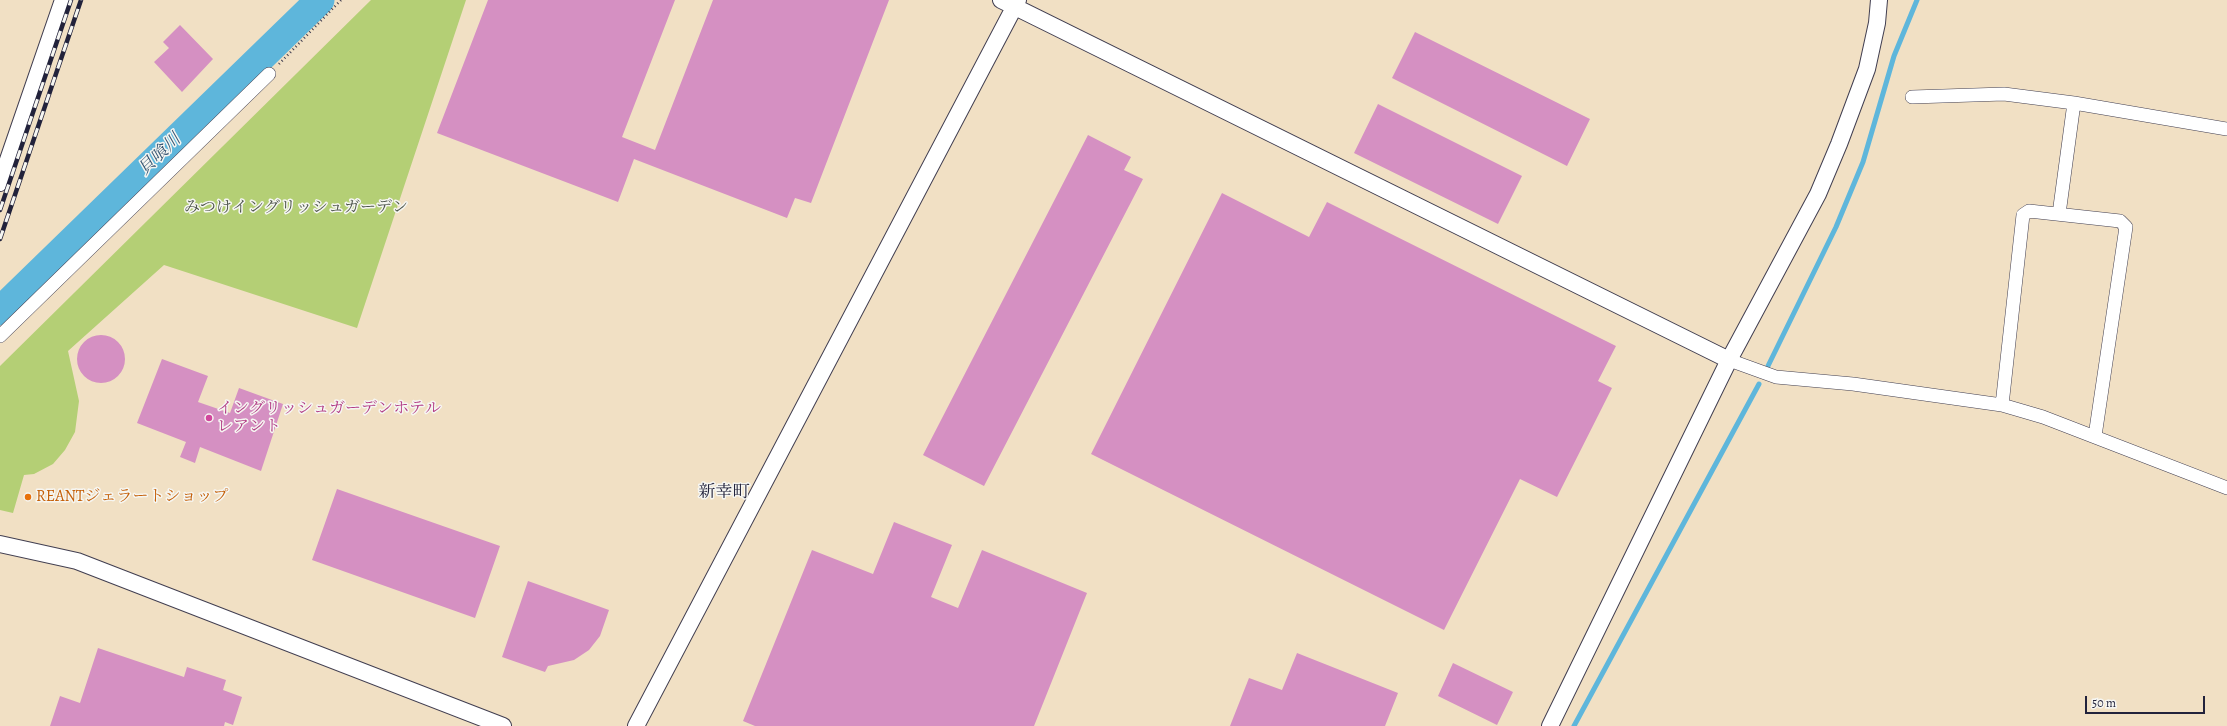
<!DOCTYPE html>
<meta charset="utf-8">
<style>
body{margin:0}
#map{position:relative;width:2227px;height:726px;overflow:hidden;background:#f1e0c4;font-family:Alegreya,serif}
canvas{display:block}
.scale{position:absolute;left:2085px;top:696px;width:120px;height:18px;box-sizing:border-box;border:2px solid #22223b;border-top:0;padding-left:5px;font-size:12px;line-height:14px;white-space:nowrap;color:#22223b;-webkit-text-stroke:3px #f6f6f2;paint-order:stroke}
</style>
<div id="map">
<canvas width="2227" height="726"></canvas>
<div class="scale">50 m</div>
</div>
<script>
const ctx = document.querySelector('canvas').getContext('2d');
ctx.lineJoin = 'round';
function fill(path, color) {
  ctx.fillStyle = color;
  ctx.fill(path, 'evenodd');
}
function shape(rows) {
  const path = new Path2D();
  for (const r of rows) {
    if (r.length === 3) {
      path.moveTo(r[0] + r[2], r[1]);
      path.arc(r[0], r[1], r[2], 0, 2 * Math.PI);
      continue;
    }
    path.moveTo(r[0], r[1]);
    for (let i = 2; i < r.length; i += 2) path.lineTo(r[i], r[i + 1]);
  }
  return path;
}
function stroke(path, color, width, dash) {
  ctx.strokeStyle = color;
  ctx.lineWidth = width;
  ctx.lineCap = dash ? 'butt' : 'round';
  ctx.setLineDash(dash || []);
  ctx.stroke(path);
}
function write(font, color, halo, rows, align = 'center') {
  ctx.font = font + ' Alegreya,"Noto Serif JP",serif';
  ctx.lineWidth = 3;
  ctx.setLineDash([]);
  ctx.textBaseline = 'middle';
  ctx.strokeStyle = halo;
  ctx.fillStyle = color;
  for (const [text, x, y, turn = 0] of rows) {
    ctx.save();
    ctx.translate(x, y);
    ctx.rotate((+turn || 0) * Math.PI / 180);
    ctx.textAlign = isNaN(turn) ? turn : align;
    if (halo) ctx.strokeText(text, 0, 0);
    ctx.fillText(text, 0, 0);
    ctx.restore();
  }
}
const green = shape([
 [371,0,466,0,357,328,164,265,68,351,79,401,75,432,65,450,53,464,34,474,24,475,13,513,0,510,0,366]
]);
const stream = shape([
 [1767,368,1836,227,1863,162,1894,56,1917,0],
 [1574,726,1759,384]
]);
const river = shape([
 [0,311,320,0]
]);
const building = shape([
 [488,0,675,0,622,137,655,150,713,0,889,0,811,203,795,198,787,218,634,159,618,202,437,133],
 [180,25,213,59,182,92,154,62,169,48,163,42],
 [1415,32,1590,119,1567,166,1392,78],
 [1378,104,1522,176,1498,224,1354,153],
 [1088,135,1131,157,1124,170,1143,179,984,486,923,455],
 [1222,193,1309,237,1327,202,1616,346,1598,381,1612,388,1557,497,1520,479,1444,630,1091,454],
 [101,359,24],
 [162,359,208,376,198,402,230,413,239,388,283,404,261,471,200,447,195,463,180,457,186,442,137,423],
 [337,489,500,546,475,618,312,560],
 [894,522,952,545,931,597,958,608,982,550,1087,593,1034,726,755,726,743,721,812,550,873,574],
 [528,581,609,610,600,636,589,650,574,660,548,666,545,672,502,657],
 [98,648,184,677,187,667,226,680,223,690,242,697,233,725,225,722,224,726,50,726,60,696,80,703],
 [1297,653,1398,693,1385,726,1230,726,1249,678,1282,690],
 [1453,663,1513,692,1497,725,1438,696]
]);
const path = shape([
 [279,64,341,0]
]);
const minor = shape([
 [1912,97,2004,94,2074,103,2227,129],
 [2059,214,2074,103],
 [0,336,269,74],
 [1729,360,1776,377,1853,384,2002,405,2043,417,2227,488],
 [2002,405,2023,215,2029,211,2120,221,2126,227,2095,436]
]);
const tertiary = shape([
 [1001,0,1729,360],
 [0,183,63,0],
 [0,544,77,561,503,726],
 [636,726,1018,0],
 [1550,726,1729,360,1818,194,1839,144,1867,69,1877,23,1879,0]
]);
const rail = shape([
 [0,210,71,0],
 [0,239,81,0]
]);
const markers = [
 [209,418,4,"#d1479c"],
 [28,497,4,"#e8710a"]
];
const parkNames = [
 ["みつけイングリッシュガーデン",296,208]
];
const hotelNames = [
 ["イングリッシュガーデンホテル",217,409],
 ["レアント",217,427]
];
const foodNames = [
 ["REANTジェラートショップ",36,497]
];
const waterNames = [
 ["貝喰川",160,155,-44]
];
const neighbourhoodNames = [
 ["新幸町",724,493]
];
fill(green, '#b4cf75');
stroke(stream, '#5eb6db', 5);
stroke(river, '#5eb6db', 29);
fill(building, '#d590c2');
stroke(minor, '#413e50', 14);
stroke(tertiary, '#413e50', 18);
stroke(path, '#413e50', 2.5, [1, 3]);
stroke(minor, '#fff', 13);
stroke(tertiary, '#fff', 16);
stroke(rail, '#22223b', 4.5);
stroke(rail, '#f6f6f2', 3, [9]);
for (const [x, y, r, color] of markers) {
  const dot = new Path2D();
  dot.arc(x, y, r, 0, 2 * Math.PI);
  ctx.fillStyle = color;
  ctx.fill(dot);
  stroke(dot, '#f6f6f2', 1.5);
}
write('16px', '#4e564c', '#f6f6f2', parkNames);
write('16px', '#b23c85', '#f6f6f2', hotelNames, 'left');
write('16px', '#c56008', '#f6f6f2', foodNames, 'left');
write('italic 17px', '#375673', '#f6f6f2', waterNames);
write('17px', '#22223b', '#f6f6f2', neighbourhoodNames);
</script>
